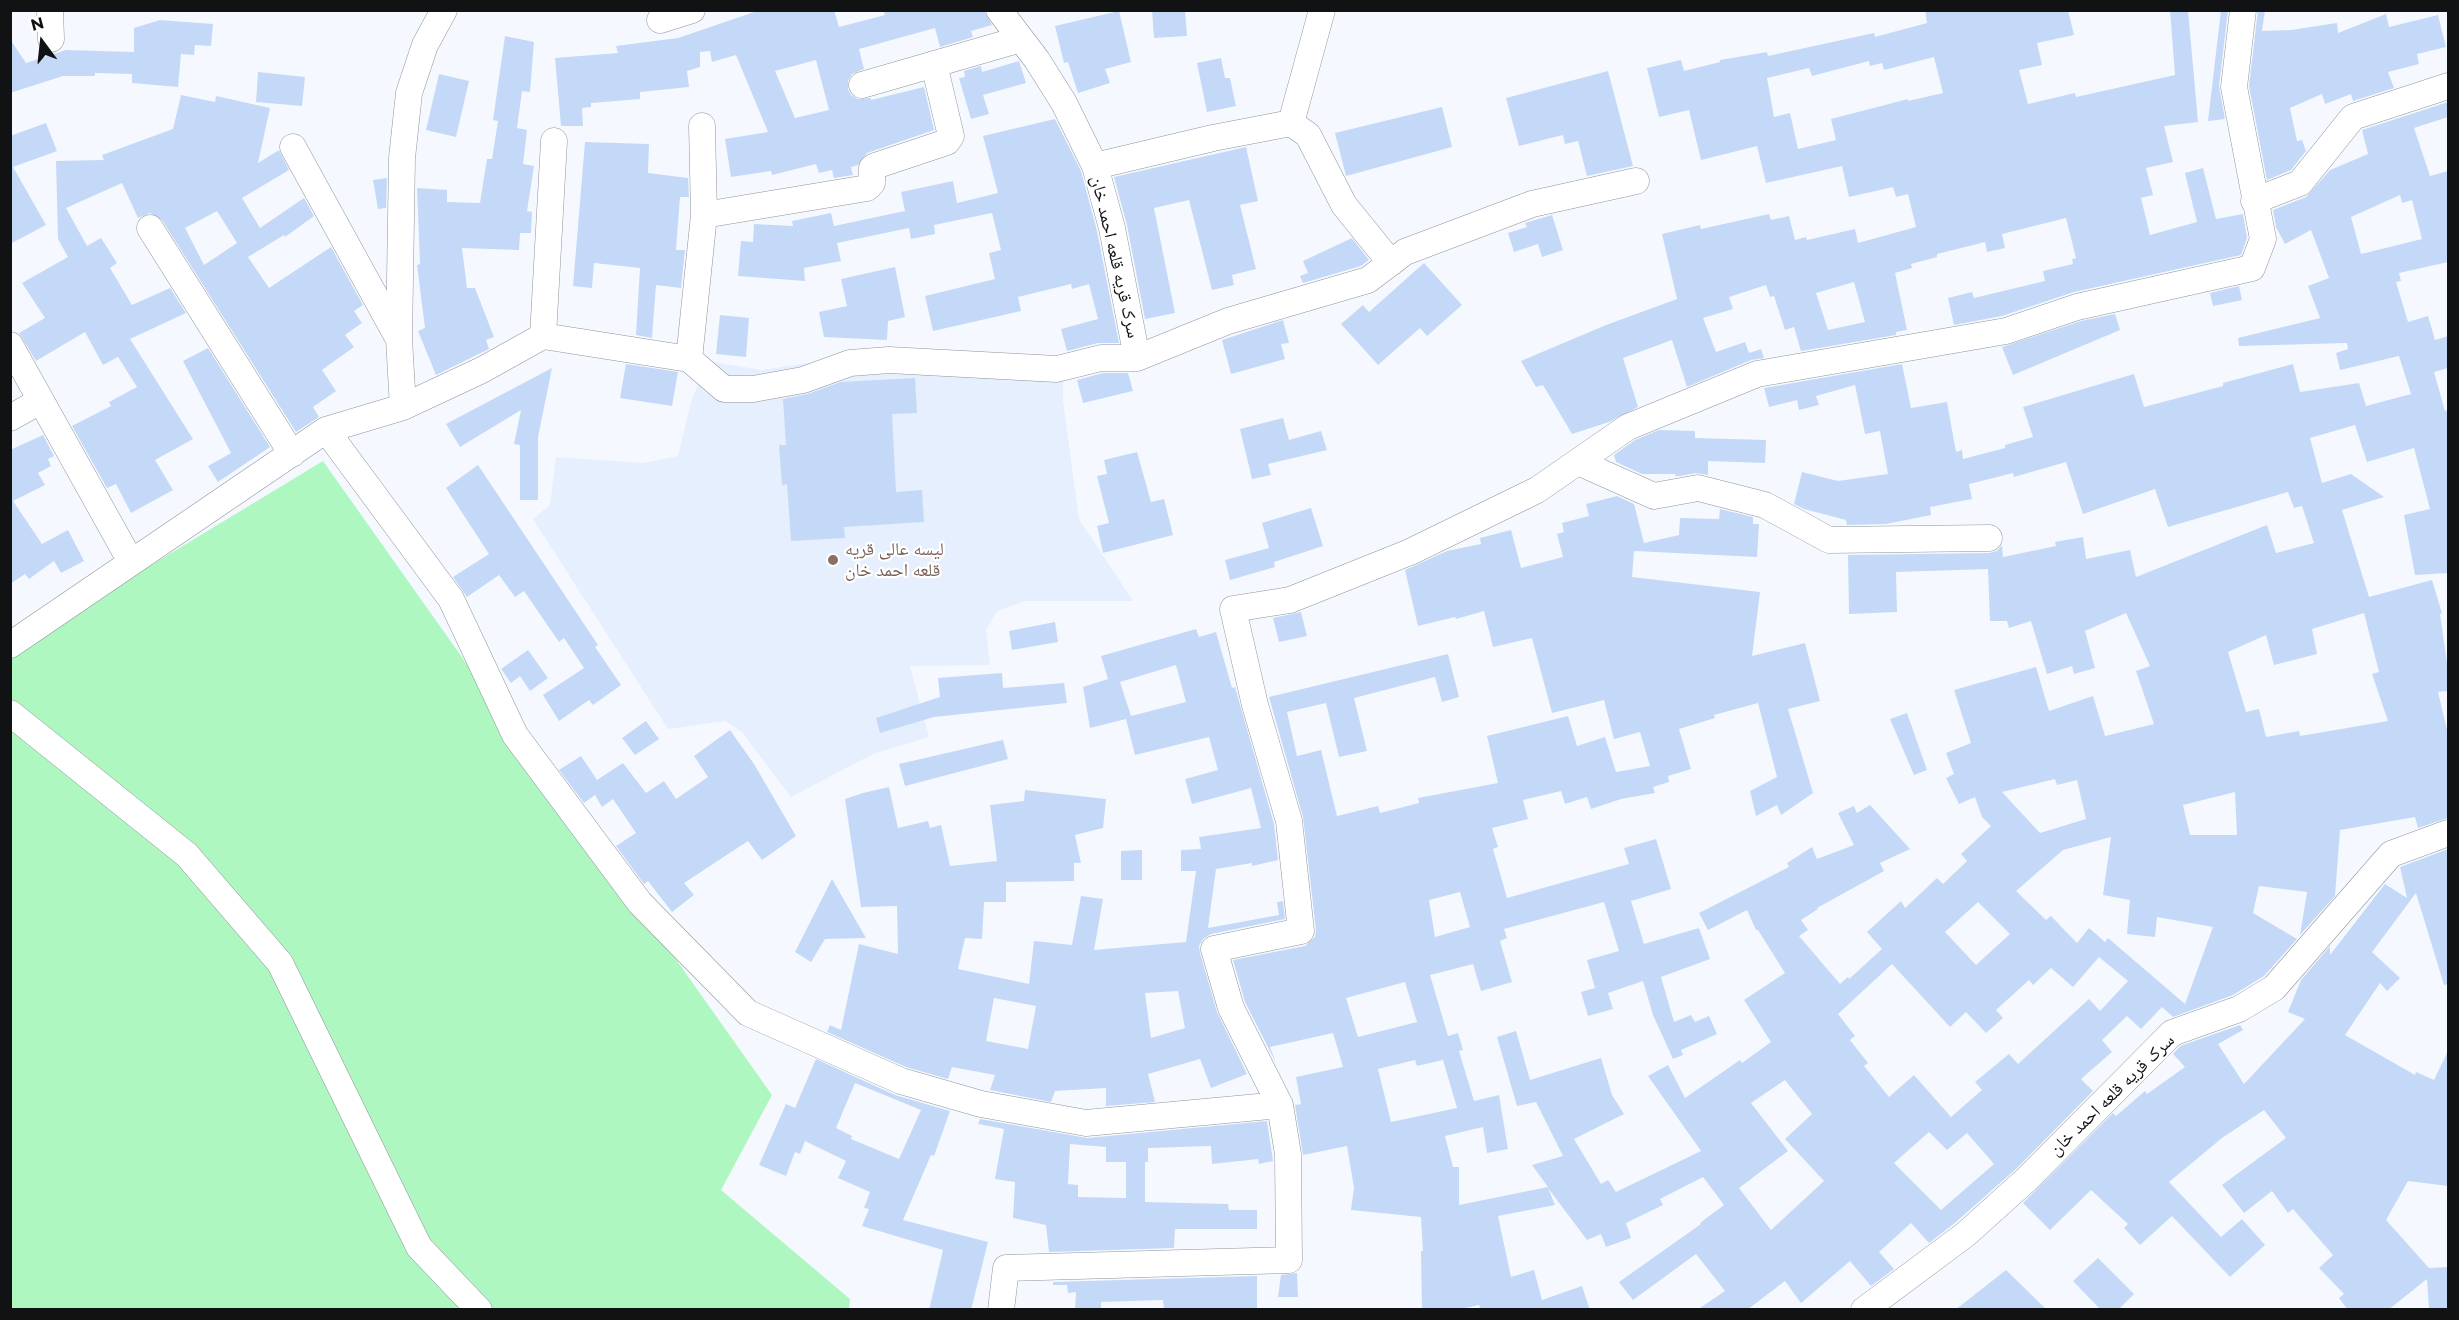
<!DOCTYPE html>
<meta charset="utf-8">
<style>
body{margin:0}
#map{position:relative;width:2459px;height:1320px;overflow:hidden;background:#f5f9ff;font-family:Montserrat,sans-serif}
canvas{display:block}
.frame{position:absolute;inset:0;border:12px solid #101214;pointer-events:none}
.north{position:absolute;left:12px;top:12px;width:60px;height:60px;-webkit-text-stroke:4px #fff;paint-order:stroke;rotate:345deg;font-size:16px;font-weight:700;line-height:24px;text-align:center;color:#101214}
.north::after{content:'';display:block;margin:auto;width:21px;height:27px;background:#101214;clip-path:polygon(50% 0,100% 100%,50% 72%,0 100%)}
</style>
<div id="map">
<canvas width="2459" height="1320"></canvas>
<div class="frame"></div>
<div class="north">N</div>
</div>
<script>
const ctx = document.querySelector('canvas').getContext('2d');
ctx.lineJoin = 'round';
function fill(path, color) {
  ctx.fillStyle = color;
  ctx.fill(path, 'evenodd');
}
function shape(rows) {
  const path = new Path2D();
  for (const r of rows) {
    path.moveTo(r[0], r[1]);
    for (let i = 2; i < r.length; i += 2) path.lineTo(r[i], r[i + 1]);
  }
  return path;
}
function stroke(path, color, width, dash) {
  ctx.strokeStyle = color;
  ctx.lineWidth = width;
  ctx.lineCap = dash ? 'butt' : 'round';
  ctx.setLineDash(dash || []);
  ctx.stroke(path);
}
function write(font, color, halo, rows, align = 'center') {
  ctx.font = font + ' Montserrat,"Noto Naskh Arabic",sans-serif';
  ctx.lineWidth = 4.5;
  ctx.setLineDash([]);
  ctx.textBaseline = 'middle';
  ctx.strokeStyle = halo;
  ctx.fillStyle = color;
  for (const [text, x, y, turn = 0] of rows) {
    ctx.save();
    ctx.translate(x, y);
    ctx.rotate((+turn || 0) * Math.PI / 180);
    ctx.textAlign = isNaN(turn) ? turn : align;
    if (halo) ctx.strokeText(text, 0, 0);
    ctx.fillText(text, 0, 0);
    ctx.restore();
  }
}
const built = shape([
 [707,361,762,370,808,363,900,372,1063,380,1063,401,1079,519,1133,601,1025,601,997,611,986,630,990,665,910,666,929,737,873,754,791,797,742,732,725,721,668,729,533,519,550,505,556,457,643,463,678,456,691,402]
]);
const green = shape([
 [323,461,772,1095,721,1190,850,1299,849,1309,11,1310,11,650]
]);
const building = shape([
 [760,10,834,10,839,27,885,15,883,10,984,10,992,25,971,31,973,37,940,47,935,28,859,49,864,69,852,74,848,81,848,89,851,95,858,99,871,98,871,100,924,87,934,130,867,153,858,165,851,167,853,175,834,178,832,170,819,173,816,164,772,175,771,171,731,177,725,139,768,132,736,55,712,62,710,51,700,52,700,67,687,71,689,87,640,92,640,99,591,103,591,107,582,108,583,126,561,126,555,58,618,53,616,46,678,38],
 [816,60,829,110,795,118,775,71],
 [1152,10,1185,10,1187,36,1154,38],
 [1925,10,2068,10,2074,35,2037,43,2042,65,2019,70,2028,104,2075,93,2076,97,2175,75,2170,10,2188,10,2198,122,2164,126,2173,162,2146,168,2153,195,2141,198,2150,235,2197,222,2185,173,2203,168,2216,219,2243,214,2247,238,2241,255,2074,292,2002,316,1954,325,1948,298,1972,292,1974,298,2045,281,2043,271,2073,264,2072,259,2076,258,2066,218,2002,234,2005,248,1987,252,1985,242,1937,254,1937,257,1911,264,1912,268,1895,273,1907,330,1896,332,1896,335,1801,351,1794,327,1785,330,1774,296,1770,297,1766,285,1729,297,1733,309,1703,318,1716,352,1745,342,1749,353,1761,349,1764,358,1751,360,1687,387,1672,340,1623,358,1638,407,1609,422,1572,434,1543,385,1536,387,1521,361,1606,325,1677,299,1662,234,1700,225,1701,229,1769,214,1771,220,1789,216,1795,240,1806,237,1807,240,1855,229,1858,243,1916,227,1908,194,1896,197,1893,187,1849,197,1842,166,1766,183,1757,146,1701,160,1689,110,1659,117,1647,68,1681,60,1684,71,1720,62,1720,60,1767,52,1768,56,1874,33,1875,37,1927,23],
 [1934,57,1943,93,1908,101,1908,99,1831,119,1836,140,1798,149,1790,113,1774,117,1767,78,1809,68,1812,76,1869,61,1870,66,1882,63,1884,70],
 [1854,282,1865,322,1828,330,1816,293],
 [2221,10,2228,10,2219,86,2225,119,2208,121],
 [2258,10,2265,10,2262,31,2291,30,2337,23,2338,33,2386,14,2389,27,2438,15,2446,47,2417,54,2419,64,2388,72,2394,88,2353,101,2351,94,2325,104,2322,94,2290,108,2297,141,2302,140,2306,151,2291,170,2267,180,2249,86],
 [1119,11,1131,62,1105,69,1110,83,1078,93,1068,62,1064,63,1055,26],
 [160,20,213,24,211,46,195,45,194,55,181,54,178,87,132,83,132,74,95,73,95,76,63,76,10,93,10,39,26,63,66,50,134,52,134,28],
 [505,36,534,42,530,92,522,91,517,128,527,130,523,164,534,166,527,211,532,212,531,233,520,233,519,250,462,248,467,288,475,288,494,337,486,340,489,349,436,375,418,331,425,328,417,265,420,264,417,188,447,190,447,202,480,203,487,159,492,159,498,121,493,120],
 [1221,58,1225,78,1230,78,1236,106,1207,112,1197,63],
 [1019,61,1026,83,983,95,989,114,971,119,959,78,965,77,964,71,981,66,982,72],
 [1608,71,1633,166,1587,176,1578,141,1565,144,1563,135,1519,146,1506,98],
 [258,72,305,77,302,106,256,102],
 [439,74,469,81,456,137,426,130],
 [181,95,215,102,216,96,270,108,258,163,279,150,289,170,242,198,260,228,304,198,314,216,285,237,284,235,248,257,269,288,331,247,363,305,354,311,362,323,345,335,354,347,322,370,336,391,313,407,319,417,296,432,162,220,150,213,138,218,122,183,66,208,87,246,101,238,117,263,110,268,132,305,170,288,186,313,130,339,193,439,155,460,173,490,131,513,116,484,107,488,72,426,111,406,109,402,137,387,118,357,103,365,85,332,36,361,19,333,45,318,22,283,68,257,58,239,56,161,104,160,102,155,173,129],
 [217,211,237,243,204,265,185,228],
 [2448,102,2448,117,2414,128,2430,176,2448,171,2448,262,2399,273,2401,281,2396,282,2408,322,2428,316,2435,340,2448,336,2448,368,2434,372,2445,411,2448,410,2448,573,2415,575,2404,515,2430,509,2414,448,2367,462,2355,425,2310,438,2322,483,2351,474,2384,497,2342,510,2369,597,2432,580,2442,613,2440,614,2448,670,2448,691,2438,692,2448,734,2448,818,2418,828,2415,817,2340,830,2335,896,2300,935,2307,892,2259,886,2253,913,2297,939,2264,976,2233,995,2173,1017,2162,1007,2141,1029,2127,1016,2102,1040,2112,1052,2081,1079,2093,1091,2017,1168,1956,1222,1929,1243,1911,1223,1879,1252,1894,1269,1871,1286,1850,1261,1801,1303,1785,1281,1747,1310,1697,1310,1725,1291,1696,1254,1633,1300,1619,1282,1701,1224,1700,1223,1724,1205,1703,1177,1660,1199,1663,1205,1626,1223,1631,1238,1606,1247,1601,1234,1587,1240,1548,1188,1555,1205,1498,1216,1511,1277,1534,1270,1542,1300,1582,1286,1590,1310,1481,1310,1479,1305,1456,1310,1422,1310,1421,1251,1423,1251,1421,1217,1351,1210,1354,1188,1347,1146,1303,1155,1295,1105,1301,1104,1296,1077,1343,1067,1333,1033,1270,1047,1276,1063,1245,1002,1233,960,1305,946,1315,937,1316,930,1303,817,1269,697,1448,654,1459,697,1442,702,1435,677,1354,698,1367,751,1339,757,1326,703,1287,712,1297,756,1321,750,1337,816,1378,806,1380,813,1419,803,1418,798,1498,783,1487,736,1568,716,1577,746,1605,737,1616,772,1650,766,1640,732,1614,739,1604,700,1552,713,1532,638,1493,647,1484,611,1456,619,1455,617,1418,626,1405,570,1447,551,1481,544,1480,538,1511,530,1521,568,1563,557,1557,534,1564,532,1562,523,1589,516,1586,504,1617,496,1634,504,1644,543,1679,535,1680,518,1719,519,1720,509,1753,517,1753,524,1759,524,1757,557,1634,551,1632,577,1760,592,1752,656,1805,643,1820,701,1788,709,1813,793,1781,815,1777,805,1756,816,1750,791,1777,777,1758,703,1714,715,1715,718,1679,729,1691,769,1668,776,1669,782,1653,787,1655,793,1621,799,1591,809,1587,797,1565,804,1561,791,1523,800,1528,819,1492,828,1498,847,1493,849,1507,898,1629,864,1624,848,1656,839,1671,889,1631,901,1644,944,1699,928,1710,959,1661,977,1674,1022,1691,1015,1695,1022,1709,1016,1717,1034,1681,1050,1683,1055,1673,1059,1653,1015,1643,981,1608,993,1613,1009,1588,1016,1581,992,1595,988,1587,960,1619,951,1604,902,1504,929,1507,938,1500,941,1512,982,1481,991,1473,964,1430,975,1448,1036,1458,1033,1463,1050,1459,1051,1474,1101,1499,1095,1508,1149,1487,1153,1483,1127,1445,1136,1453,1167,1459,1167,1459,1205,1548,1187,1532,1165,1563,1156,1536,1102,1517,1106,1497,1037,1516,1031,1530,1080,1601,1058,1612,1095,1624,1114,1574,1139,1601,1184,1608,1180,1616,1192,1701,1151,1648,1076,1668,1065,1685,1098,1740,1060,1742,1063,1771,1042,1744,1000,1785,973,1758,930,1756,930,1747,910,1708,930,1699,913,1789,867,1787,863,1812,847,1817,859,1854,845,1838,813,1854,806,1857,813,1870,805,1910,849,1880,863,1884,871,1817,908,1818,909,1801,920,1808,930,1799,936,1840,984,1848,977,1849,979,1882,949,1867,932,1901,901,1905,908,1937,878,1943,884,1967,861,1961,854,1991,826,1982,817,1975,797,1959,804,1946,778,1954,774,1946,753,1971,743,1954,690,2036,667,2049,711,2093,696,2105,736,2154,724,2136,671,2150,666,2126,613,2085,631,2095,668,2074,674,2072,666,2047,674,2031,621,2009,628,2007,621,1990,621,1988,569,1896,572,1897,612,1849,614,1848,555,1989,553,1997,551,2002,545,2003,557,2056,546,2055,542,2083,537,2086,559,2130,550,2136,577,2267,525,2276,553,2314,543,2302,506,2294,508,2288,492,2168,527,2155,489,2083,514,2066,462,2014,477,2013,473,1969,484,1972,499,1930,507,1931,515,1886,524,1847,525,1846,520,1804,509,1794,504,1802,472,1838,481,1888,474,1880,431,1865,434,1855,385,1816,396,1819,405,1799,410,1797,400,1769,407,1764,388,1902,364,1911,408,1947,402,1956,452,1962,450,1963,459,2005,448,2005,445,2033,437,2023,407,2134,374,2144,407,2223,386,2223,383,2293,364,2300,392,2359,383,2366,406,2411,394,2399,356,2340,370,2336,353,2348,349,2347,343,2239,346,2238,338,2320,318,2308,286,2329,278,2311,230,2285,244,2276,227,2273,210,2306,197,2330,170,2368,154,2362,130],
 [2400,195,2402,203,2412,200,2422,239,2361,254,2351,217],
 [2364,613,2379,672,2372,674,2388,721,2300,736,2299,731,2266,737,2259,709,2246,712,2228,652,2266,635,2274,665,2317,654,2312,629],
 [2055,779,2057,785,2077,780,2086,819,2040,833,2002,792],
 [2235,792,2237,835,2190,835,2183,805],
 [2111,837,2103,895,2130,900,2127,934,2155,937,2157,917,2213,927,2185,1004,2108,938,2105,942,2089,928,2077,943,2051,916,2046,920,2016,891,2063,850],
 [1460,892,1470,927,1435,937,1429,900],
 [1978,902,2010,934,1976,965,1945,932],
 [2099,957,2128,981,2100,1011,2089,999,2018,1064,2009,1054,1975,1082,1982,1090,1951,1117,1914,1075,1889,1097,1864,1066,1868,1063,1850,1040,1855,1036,1838,1014,1892,964,1950,1027,1966,1012,1986,1033,2003,1018,1996,1010,2029,980,2033,985,2051,968,2073,987],
 [1405,982,1417,1022,1358,1037,1346,998],
 [1415,1060,1417,1066,1443,1060,1457,1108,1391,1122,1378,1069],
 [1785,1080,1812,1114,1785,1139,1824,1181,1771,1230,1739,1188,1788,1151,1751,1103],
 [1929,1132,1947,1150,1967,1133,1994,1164,1941,1210,1894,1163],
 [1442,107,1452,147,1346,176,1335,133],
 [1055,119,1081,171,1097,231,1119,343,1098,343,1067,351,1061,329,1098,319,1089,284,1072,289,1071,284,1018,297,1021,311,933,331,925,296,995,279,989,253,1001,250,992,213,934,225,935,234,911,239,909,228,837,243,841,261,804,268,805,281,738,276,741,241,753,242,754,224,793,226,792,221,831,213,834,226,905,211,901,192,953,181,957,203,998,193,983,136],
 [46,123,57,151,13,167,46,225,10,244,10,136],
 [585,142,649,144,648,173,688,178,689,197,680,197,676,250,685,250,681,288,656,285,652,338,636,335,640,268,594,263,592,288,573,286],
 [1246,147,1258,201,1240,205,1256,269,1232,275,1234,285,1212,290,1189,200,1154,208,1175,313,1145,319,1127,225,1114,177],
 [387,178,386,208,378,209,373,180],
 [1552,215,1563,250,1542,257,1538,244,1514,252,1508,233,1527,227,1525,223],
 [1352,238,1369,260,1361,266,1303,283,1300,276,1308,273,1303,261],
 [1424,263,1462,305,1427,336,1420,328,1378,365,1341,324,1363,305,1369,312],
 [895,267,905,317,888,321,887,340,824,337,819,312,847,306,841,279],
 [2239,286,2242,300,2213,306,2210,293],
 [2115,314,2120,330,2013,375,2002,347,2081,321],
 [720,315,749,318,746,357,716,354],
 [1283,320,1289,343,1281,344,1285,359,1231,374,1222,340],
 [208,348,270,447,218,482,208,466,231,453,183,361],
 [626,364,678,372,672,406,620,398],
 [552,368,538,437,538,500,520,500,520,445,514,444,521,410,460,447,446,424],
 [1103,373,1128,373,1133,391,1083,403,1077,380],
 [915,378,917,413,892,414,896,492,922,490,924,522,844,527,845,538,791,541,787,484,782,485,779,445,786,445,783,399,808,394,841,382],
 [1283,418,1289,440,1321,431,1327,450,1268,464,1271,475,1252,479,1240,429],
 [1659,430,1695,431,1695,438,1766,440,1765,463,1708,461,1708,475,1696,473,1680,476,1675,476,1675,474,1642,474,1616,462,1614,455,1635,440],
 [43,435,54,456,48,459,51,466,38,473,45,485,13,501,42,544,68,530,84,561,61,573,54,561,29,579,25,574,10,584,10,450],
 [1137,452,1151,502,1164,499,1173,535,1103,553,1097,526,1109,523,1097,476,1107,474,1104,460],
 [478,465,598,645,595,647,621,685,593,705,589,700,559,721,543,695,584,668,564,638,559,642,524,591,515,597,499,575,467,597,453,577,489,554,446,488],
 [1311,508,1323,546,1274,562,1275,567,1230,580,1225,560,1269,548,1262,523],
 [1301,612,1307,636,1279,642,1273,618],
 [1055,622,1058,642,1012,650,1009,631],
 [1196,629,1199,637,1216,632,1232,688,1235,687,1274,824,1278,860,1252,866,1252,863,1216,869,1208,928,1279,915,1277,902,1283,901,1285,919,1211,934,1203,939,1199,946,1200,953,1217,1012,1247,1074,1211,1088,1200,1059,1148,1074,1155,1102,1106,1106,1106,1088,1055,1091,1051,1102,990,1090,995,1075,952,1067,948,1079,906,1067,827,1032,830,1025,841,1030,859,944,898,954,897,906,861,907,845,799,863,793,889,787,898,828,928,821,930,828,941,825,950,866,997,861,990,805,1024,801,1025,790,1106,799,1103,828,1075,835,1081,863,1074,863,1074,881,1006,882,1006,902,984,902,982,939,965,938,958,969,1029,984,1034,941,1072,945,1081,896,1103,899,1094,950,1186,942,1196,871,1181,871,1181,850,1201,849,1199,837,1261,828,1251,788,1192,804,1185,779,1218,770,1209,737,1135,755,1126,719,1090,728,1083,687,1108,679,1101,656],
 [1176,665,1186,702,1131,716,1120,682],
 [1178,991,1185,1028,1151,1038,1145,993],
 [994,998,1036,1006,1028,1049,986,1041],
 [528,650,548,678,530,691,520,676,511,683,501,669],
 [1002,673,1003,688,1064,683,1067,703,934,717,880,733,876,718,940,697,938,678],
 [1907,713,1927,770,1914,775,1890,719],
 [646,721,659,739,635,755,622,738],
 [730,730,754,764,796,836,762,860,748,841,684,883,694,895,672,912,648,881,644,884,616,846,636,833,613,799,602,807,595,795,584,803,559,770,581,756,597,780,623,763,646,793,664,781,676,799,708,777,694,756],
 [1003,740,1008,759,905,786,899,764],
 [2448,849,2448,984,2444,985,2416,893,2372,952,2400,978,2387,991,2380,983,2345,1035,2415,1075,2416,1072,2434,1080,2448,1051,2448,1186,2408,1181,2386,1220,2429,1268,2448,1267,2448,1310,2429,1310,2427,1279,2388,1310,2348,1310,2339,1298,2344,1294,2319,1268,2333,1255,2293,1209,2288,1213,2272,1191,2244,1213,2222,1185,2286,1138,2264,1110,2222,1138,2169,1182,2221,1237,2242,1219,2265,1245,2230,1277,2172,1216,2140,1245,2124,1228,2128,1224,2091,1190,2050,1230,2023,1203,2113,1113,2116,1116,2145,1091,2147,1094,2185,1067,2173,1054,2180,1046,2240,1025,2243,1030,2218,1044,2244,1084,2305,1019,2288,1012,2301,980,2330,946,2330,955,2385,884,2407,898,2400,867],
 [1142,850,1142,880,1121,880,1121,851],
 [832,879,866,938,825,939,811,962,795,952],
 [816,1059,895,1095,950,1111,934,1156,931,1155,903,1220,988,1242,971,1310,929,1310,943,1250,862,1226,869,1209,864,1208,870,1192,838,1178,846,1161,805,1141,800,1154,795,1152,786,1176,759,1165,786,1104,795,1108],
 [855,1083,921,1110,899,1159,851,1139,852,1136,836,1128],
 [980,1119,1087,1138,1267,1121,1273,1161,1259,1164,1258,1159,1212,1164,1211,1146,1148,1148,1148,1162,1145,1162,1145,1202,1228,1204,1229,1210,1257,1210,1257,1229,1175,1229,1174,1248,1049,1252,1046,1225,1013,1218,1015,1182,995,1179,1004,1129,978,1124],
 [1070,1144,1106,1147,1106,1162,1126,1162,1126,1198,1078,1197,1078,1185,1068,1184],
 [2098,1258,2134,1294,2118,1310,2101,1310,2073,1281],
 [2006,1270,2047,1310,1955,1310],
 [1297,1273,1298,1297,1278,1297,1281,1275],
 [1257,1276,1257,1310,1164,1310,1163,1300,1101,1302,1101,1310,1075,1310,1076,1292,1068,1293,1067,1285,1053,1285,1053,1282]
]);
const minor = shape([
 [50,10,51,39],
 [660,20,692,10],
 [862,85,1021,39],
 [1291,123,1322,10],
 [293,147,397,336],
 [1095,166,1213,138,1291,123,1308,135,1344,205,1391,263],
 [2254,201,2300,183,2353,117,2448,86],
 [704,215,867,188,872,183,872,168,875,166,947,142,951,136,934,64],
 [150,228,292,454],
 [543,336,554,141],
 [10,345,131,562],
 [1137,358,1228,321,1368,280,1405,252,1532,204,1636,181],
 [689,359,704,215,702,126],
 [403,407,399,339,402,158,409,93,425,45,444,10],
 [10,418,40,401],
 [326,430,451,599,515,735,640,903,748,1013,901,1081,981,1104,1086,1123,1280,1105],
 [1578,462,1654,496,1698,488,1765,505,1829,540,1989,538],
 [10,645,326,430,403,407,482,370,543,336,689,359,724,389,753,389,803,380,850,363,889,360,1057,369,1101,358,1137,358,1112,228,1095,166,1064,103,1037,60,999,10],
 [10,713,187,855,280,963,419,1247,479,1310],
 [1001,1310,1006,1268,1289,1260,1288,1154,1280,1105,1231,1008,1214,949,1301,931,1289,821,1255,705,1233,609,1290,600,1410,552,1537,490,1628,427,1757,374,2006,331,2077,307,2252,268,2263,239,2234,87,2243,10],
 [1864,1310,1966,1234,2027,1179,2172,1033,2239,1009,2274,988,2391,854,2448,833]
]);
const markers = [
 [833,560,6,"#8d6e63"]
];
const streetNames = [
 ["سرک قریه قلعه احمد خان",1115,257,77],
 ["سرک قریه قلعه احمد خان",2112,1095,-44]
];
const educationNames = [
 ["لیسه عالی قریه",845,550],
 ["قلعه احمد خان",845,571]
];
fill(built, '#e6effd');
fill(green, '#aef7c0');
fill(building, '#c4d9f7');
stroke(minor, '#90949a', 27);
stroke(minor, '#fff', 26);
for (const [x, y, r, color] of markers) {
  const dot = new Path2D();
  dot.arc(x, y, r, 0, 2 * Math.PI);
  ctx.fillStyle = color;
  ctx.fill(dot);
  stroke(dot, '#fff', 2);
}
write('18px', '#101214', '#fff', streetNames);
write('18px', '#785e54', '#fff', educationNames, 'left');
</script>
